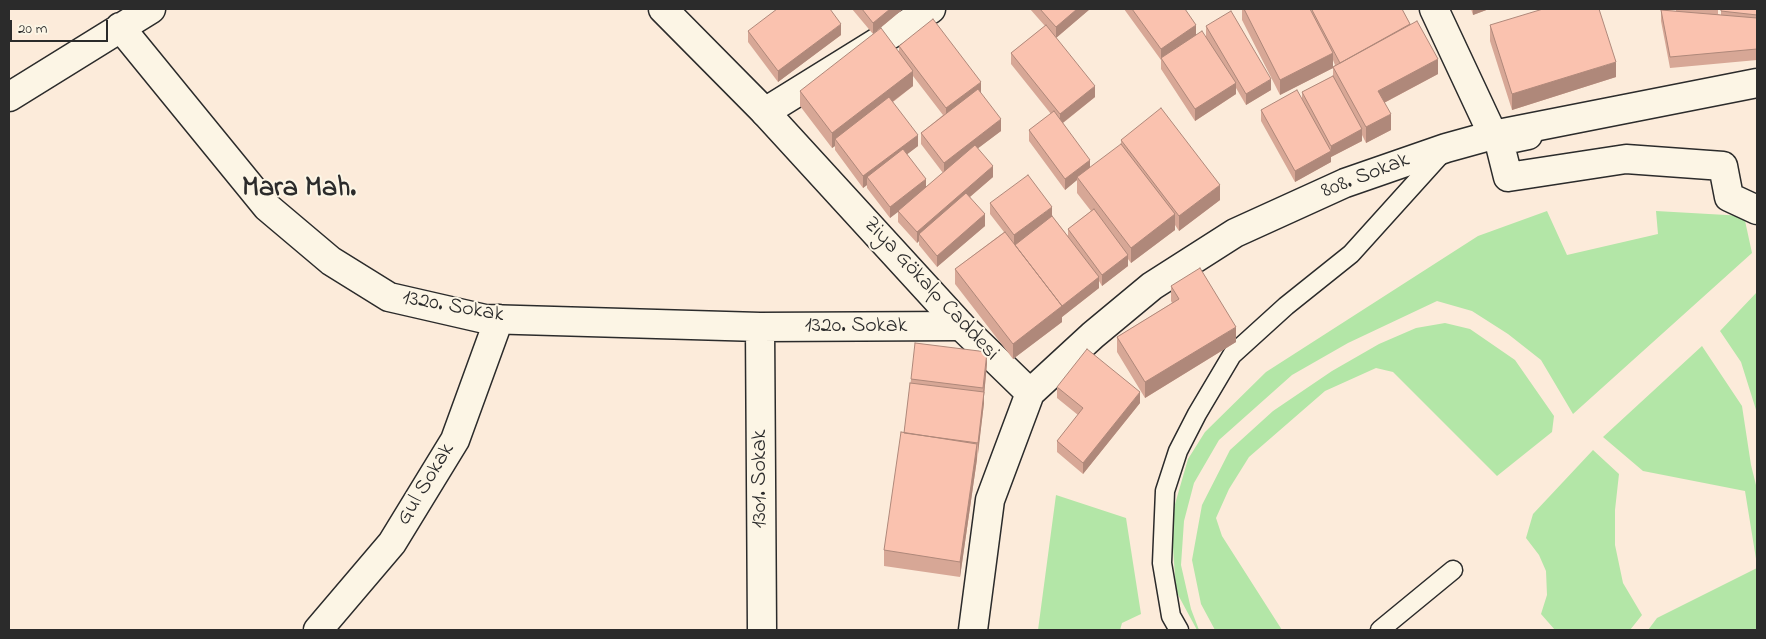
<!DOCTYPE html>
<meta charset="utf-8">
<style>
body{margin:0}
#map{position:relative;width:1766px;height:639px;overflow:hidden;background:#fcebda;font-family:"Indie Flower",sans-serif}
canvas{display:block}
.frame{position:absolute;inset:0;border:10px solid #2b2b2b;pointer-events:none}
.scale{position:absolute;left:10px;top:20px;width:98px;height:22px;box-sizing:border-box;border:2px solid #2b2b2b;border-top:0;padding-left:6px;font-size:15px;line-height:18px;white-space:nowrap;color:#2b2b2b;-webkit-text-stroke:4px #fcf5e5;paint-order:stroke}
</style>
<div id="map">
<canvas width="1766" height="639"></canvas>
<div class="frame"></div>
<div class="scale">20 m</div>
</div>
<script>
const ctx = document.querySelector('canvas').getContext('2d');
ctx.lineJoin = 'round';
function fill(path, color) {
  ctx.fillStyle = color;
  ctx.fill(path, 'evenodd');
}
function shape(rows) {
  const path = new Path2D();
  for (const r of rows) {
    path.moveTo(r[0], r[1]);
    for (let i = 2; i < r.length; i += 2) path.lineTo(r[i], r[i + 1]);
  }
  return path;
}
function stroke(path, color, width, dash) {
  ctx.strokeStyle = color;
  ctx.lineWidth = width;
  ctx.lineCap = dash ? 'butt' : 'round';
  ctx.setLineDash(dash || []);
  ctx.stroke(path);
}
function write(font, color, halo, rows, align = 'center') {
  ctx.font = font + ' "Indie Flower",sans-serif';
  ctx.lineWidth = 4;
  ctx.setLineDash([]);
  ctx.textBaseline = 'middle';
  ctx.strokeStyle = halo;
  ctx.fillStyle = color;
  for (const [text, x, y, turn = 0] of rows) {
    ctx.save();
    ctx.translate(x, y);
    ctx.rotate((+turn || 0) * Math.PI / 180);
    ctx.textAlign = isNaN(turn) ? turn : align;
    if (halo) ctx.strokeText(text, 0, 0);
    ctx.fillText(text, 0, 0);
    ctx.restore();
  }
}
const green = shape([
 [1547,211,1567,255,1658,234,1656,211,1744,216,1752,253,1573,414,1541,360,1508,334,1472,311,1437,301,1348,343,1292,375,1219,440,1194,483,1184,521,1181,565,1191,609,1199,630,1197,630,1176,591,1171,518,1188,459,1205,432,1266,372,1478,236],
 [1757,292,1757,413,1741,362,1720,331],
 [1445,323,1470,329,1515,360,1554,416,1552,432,1497,476,1393,372,1376,368,1325,391,1249,457,1229,489,1216,518,1222,536,1282,630,1215,630,1201,604,1192,560,1202,505,1230,450,1273,411,1332,371,1379,344,1416,328],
 [1702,346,1742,406,1751,465,1757,489,1757,565,1745,491,1643,471,1603,437],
 [1593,450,1619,474,1615,510,1615,545,1623,583,1642,615,1630,630,1555,630,1541,614,1547,595,1546,571,1539,555,1526,538,1533,514],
 [1056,495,1126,518,1141,614,1122,623,1120,630,1038,630],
 [1757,568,1757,630,1648,630,1657,618]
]);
const lane = shape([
 [1179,630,1171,616,1162,563,1165,491,1178,451,1197,414,1232,355,1286,306,1351,254,1444,151],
 [1380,630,1453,570]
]);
const street = shape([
 [120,27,267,207,331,261,389,297,485,319,760,327,961,326],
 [9,97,151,9],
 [765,112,931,9],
 [1528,135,1499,141,1508,177,1626,159,1723,166,1729,197,1757,210],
 [760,327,762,630],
 [318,630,392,543,455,440,499,319]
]);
const secondary = shape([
 [663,9,765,112,961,326,1030,393,990,500,973,630],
 [1434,9,1493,135],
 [1030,393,1093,335,1152,286,1235,233,1345,183,1446,148,1493,135,1757,83]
]);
const wall = shape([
 [852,9,903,9,873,34],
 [1030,9,1090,9,1056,38,1095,97,1063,123,1090,168,1121,145,1121,140,1220,200,1179,231,1175,225,1175,230,1131,263,1128,259,1128,266,1102,286,1099,281,1099,288,1062,317,1062,322,1013,359,955,284,955,269,1004,232,990,214,990,203,1052,216,1068,236,1068,229,1091,211,1077,193,1077,180,1065,190,1029,141,1029,130,1051,114,1011,64,1011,53,1045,26],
 [1124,9,1185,9,1196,35,1206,36,1206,26,1271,90,1246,105,1236,88,1236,94,1195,121,1161,69,1161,60],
 [1242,9,1310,9,1312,13,1311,9,1402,9,1438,74,1384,103,1391,130,1366,143,1362,135,1362,141,1331,157,1331,162,1295,182,1261,121,1261,110,1302,98,1302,92,1333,76,1333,67,1335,65,1333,60,1333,68,1280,95,1242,20],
 [1471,9,1489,9,1473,15],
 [1676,9,1718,9,1718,14,1721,15,1721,9,1757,9,1757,60,1670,68,1661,21,1661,10,1676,11],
 [1490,25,1616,77,1512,110,1490,41],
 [748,31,841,35,778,82,748,42],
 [899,46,981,93,1001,131,978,148,993,177,970,197,985,226,937,267,919,245,919,241,917,243,898,222,898,211,890,218,867,188,867,185,863,188,835,150,835,146,832,148,800,106,800,91,899,52],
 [913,76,943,115,921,133,921,144,943,173,926,187,907,154,918,146,893,102,913,86],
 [1171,286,1236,342,1145,398,1117,352,1117,337,1172,303,1171,301],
 [987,363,984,396,984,403,977,459,960,577,884,566,884,550,904,433,911,379],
 [1057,387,1140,403,1083,474,1057,452,1057,441,1078,415,1057,398]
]);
const shadedWall = shape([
 [890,9,903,9,873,34,873,23],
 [1077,9,1090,9,1056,38,1056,27],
 [1473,9,1489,9,1473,15],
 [841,24,841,35,778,82,778,71],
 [1196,25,1196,36,1161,58,1161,60,1161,49],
 [1333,53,1333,68,1280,95,1280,80],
 [1438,59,1438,74,1378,106,1378,91],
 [1616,62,1616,77,1512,110,1512,94],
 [913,71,913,86,838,143,835,139,835,146,832,148,832,133],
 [1271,79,1271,90,1246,105,1246,94],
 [981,82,981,93,946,119,946,108],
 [1236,83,1236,94,1195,121,1195,109],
 [1095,86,1095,97,1060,125,1060,114],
 [1391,114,1391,130,1366,143,1366,127],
 [1001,119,1001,131,944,174,944,163],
 [1362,129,1362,141,1331,157,1331,146],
 [918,135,918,146,871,182,867,177,867,185,863,188,863,176],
 [1331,151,1331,162,1295,182,1295,171],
 [1090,160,1090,171,1077,177,1077,180,1065,190,1065,179],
 [993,166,993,177,922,238,919,234,919,241,917,243,917,232],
 [926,179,926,191,890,218,890,207],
 [1220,185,1220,200,1179,231,1179,216],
 [1052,207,1052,218,1014,246,1014,235],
 [985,214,985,226,937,267,937,256],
 [1175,214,1175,230,1131,263,1131,248],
 [1128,255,1128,266,1102,286,1102,275],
 [1099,277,1099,288,1062,317,1062,306],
 [1062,306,1062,322,1013,359,1013,344],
 [1236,327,1236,342,1145,398,1145,382],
 [987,352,987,363,984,396,984,403,978,454,978,443],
 [1140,392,1140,403,1083,474,1083,463],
 [977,444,977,459,960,577,960,562]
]);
const building = shape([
 [777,9,830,9,841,24,778,71,748,31,777,9],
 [862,9,890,9,873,23,862,9],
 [1040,9,1077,9,1056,27,1040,9],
 [1132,9,1185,9,1196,25,1161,49,1132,9],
 [1244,9,1310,9,1333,53,1280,80,1244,9],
 [1315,9,1402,9,1410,24,1340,63,1312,10,1315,9],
 [1543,9,1599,9,1616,62,1512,94,1490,25,1543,9],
 [1721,9,1757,9,1757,15,1721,11,1721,9],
 [1661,10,1757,18,1757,49,1670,57,1661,10],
 [1231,11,1271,79,1246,94,1206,26,1231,11],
 [933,19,981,82,946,108,899,46,933,19],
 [1417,21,1438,59,1378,91,1391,114,1366,127,1333,67,1417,21],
 [1046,25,1095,86,1060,114,1011,53,1046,25],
 [881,28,913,71,832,133,800,91,881,28],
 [1202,31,1236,83,1195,109,1161,58,1202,31],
 [1333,76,1362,129,1331,146,1302,92,1333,76],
 [978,89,1001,119,944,163,921,133,978,89],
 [1297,90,1331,151,1295,171,1261,110,1297,90],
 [889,97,918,135,863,176,835,139,889,97],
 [1161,108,1220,185,1179,216,1121,140,1161,108],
 [1054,111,1090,160,1065,179,1029,130,1054,111],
 [1121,144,1175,214,1131,248,1077,177,1121,144],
 [975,145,993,166,917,232,898,211,975,145],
 [903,149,926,179,890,207,867,177,903,149],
 [1028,175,1052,207,1014,235,990,203,1028,175],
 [966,193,985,214,937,256,919,234,966,193],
 [1094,209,1128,255,1102,275,1068,229,1094,209],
 [1052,216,1099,277,1062,306,1015,245,1052,216],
 [1005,232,1062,306,1013,344,955,269,1005,232],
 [1200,268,1236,327,1145,382,1117,337,1179,299,1171,286,1200,268],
 [915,343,987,352,983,388,911,379,915,343],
 [1087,349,1140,392,1083,463,1057,441,1083,408,1057,387,1087,349],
 [910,383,984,392,978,443,904,433,910,383],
 [901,432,977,444,960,562,884,550,901,432]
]);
const streetNames = [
 ["808. Sokak",1366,177,-21],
 ["Ziya Gökalp Caddesi",930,290,47],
 ["1320. Sokak",453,308,10],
 ["1320. Sokak",856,327],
 ["1301. Sokak",761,479,-90],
 ["Gul Sokak",427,485,-59]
];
const districtNames = [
 ["Mara Mah.",299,190]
];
fill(green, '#b3e6a7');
stroke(lane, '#2b2b2b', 21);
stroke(street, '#2b2b2b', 31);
stroke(secondary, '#2b2b2b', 31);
stroke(lane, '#fcf5e5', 18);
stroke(street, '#fcf5e5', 28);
stroke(secondary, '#fcf5e5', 28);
fill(wall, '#d7a796');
fill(shadedWall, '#af887a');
fill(building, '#fac2af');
stroke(building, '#af887a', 1);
write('22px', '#2b2b2b', '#fcf5e5', streetNames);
write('bold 28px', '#2b2b2b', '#fcf5e5', districtNames);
</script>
